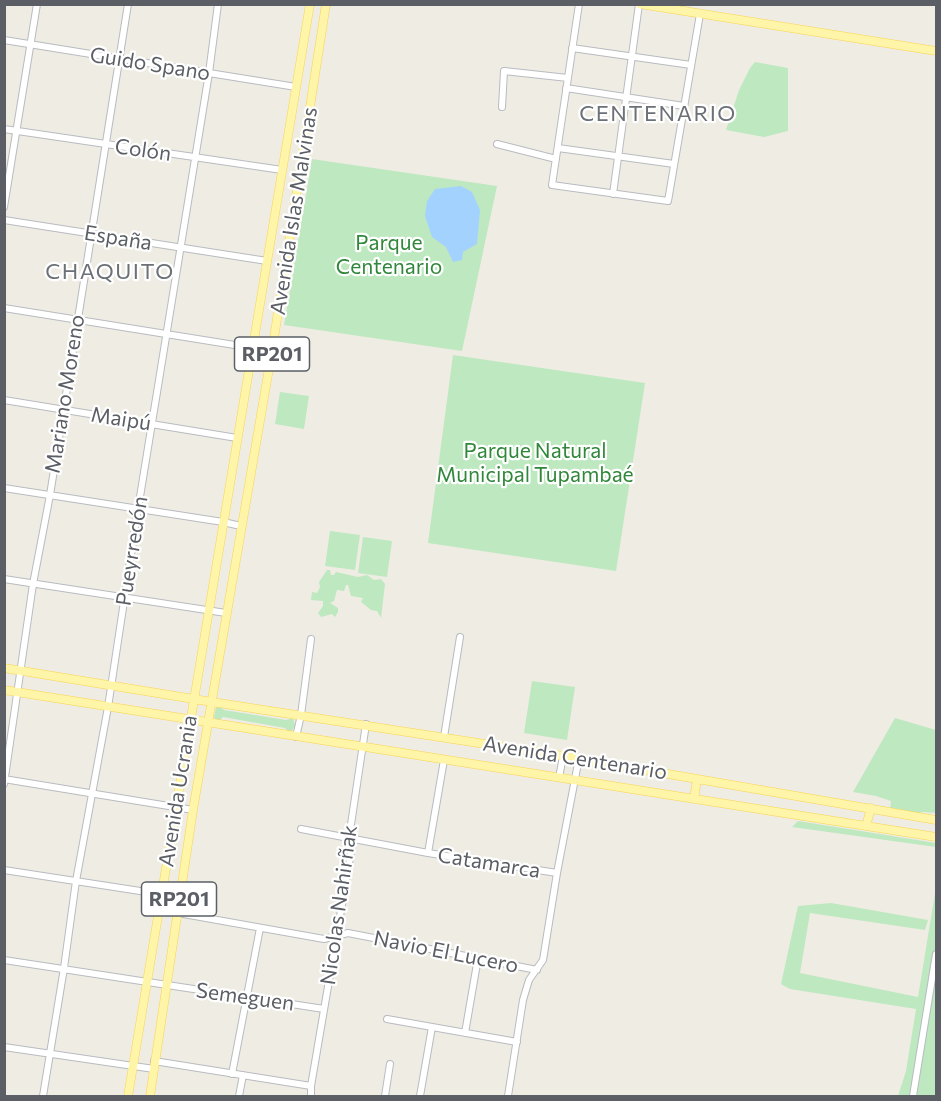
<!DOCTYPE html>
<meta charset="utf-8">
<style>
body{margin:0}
#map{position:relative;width:941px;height:1101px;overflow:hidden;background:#efede3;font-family:Commissioner,sans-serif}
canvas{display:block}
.frame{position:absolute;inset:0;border:6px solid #5b5f65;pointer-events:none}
</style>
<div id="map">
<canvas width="941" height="1101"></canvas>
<div class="frame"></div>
</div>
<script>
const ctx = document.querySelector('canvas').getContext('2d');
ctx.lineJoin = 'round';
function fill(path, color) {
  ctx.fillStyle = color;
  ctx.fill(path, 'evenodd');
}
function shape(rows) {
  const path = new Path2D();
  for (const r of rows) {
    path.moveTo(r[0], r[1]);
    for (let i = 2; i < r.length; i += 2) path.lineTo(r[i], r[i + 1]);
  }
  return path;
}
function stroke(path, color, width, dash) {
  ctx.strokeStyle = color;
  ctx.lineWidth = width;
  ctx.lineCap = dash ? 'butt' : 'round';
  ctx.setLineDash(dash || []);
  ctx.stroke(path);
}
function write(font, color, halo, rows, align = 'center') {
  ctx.font = font + ' Commissioner,sans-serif';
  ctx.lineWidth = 4.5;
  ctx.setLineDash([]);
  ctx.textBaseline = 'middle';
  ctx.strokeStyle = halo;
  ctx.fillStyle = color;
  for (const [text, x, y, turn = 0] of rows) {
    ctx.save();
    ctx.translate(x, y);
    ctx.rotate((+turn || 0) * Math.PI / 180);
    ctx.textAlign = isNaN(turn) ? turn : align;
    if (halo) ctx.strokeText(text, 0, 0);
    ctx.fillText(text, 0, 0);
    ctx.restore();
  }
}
const green = shape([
 [755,62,788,68,788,131,764,137,726,130,739,90,750,68],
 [312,159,497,186,462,351,284,325],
 [453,355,645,383,616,571,428,543],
 [280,392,309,396,304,429,275,424],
 [330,531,360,535,355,570,325,566],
 [363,537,392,541,387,577,358,573],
 [327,570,330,570,331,575,334,575,336,572,358,577,367,575,374,580,381,579,385,584,381,618,377,611,371,610,361,602,363,598,351,596,348,585,346,585,344,591,337,590,334,601,330,603,338,608,338,612,335,617,332,614,321,617,318,613,323,606,323,601,311,600,312,592,317,593,320,587,319,582],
 [532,681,575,687,567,740,524,733],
 [219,706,224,710,286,720,293,718,295,726,291,732,289,732,285,728,223,717,219,721,216,720,214,717,216,708],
 [895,718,936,730,936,813,923,812,910,815,890,810,891,801,876,796,853,792],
 [798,821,936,843,936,847,792,827],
 [936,887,936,1096,898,1096,906,1071,916,1009,790,989,781,984,798,906,831,903,928,920,925,930,810,913,800,973,918,997]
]);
const water = shape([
 [461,186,472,192,480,210,477,244,463,252,462,260,453,262,446,247,432,237,425,216,427,201,435,189]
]);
const minor = shape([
 [579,4,552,185,668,201,700,14],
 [4,40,296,87],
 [572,48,691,65],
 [566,88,684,106],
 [502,107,504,71,568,78],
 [4,129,282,170],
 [497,144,556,159],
 [558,148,674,164],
 [613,194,639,4],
 [4,207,37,4],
 [4,220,267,261],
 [4,308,272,351],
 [4,400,237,438],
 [4,488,223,522,241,526],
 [4,579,226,613],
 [296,737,301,715,311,639],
 [444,737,460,637],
 [559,778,563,756],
 [4,779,193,810],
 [4,784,33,584,50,495,128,4],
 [301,829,428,853,557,873,543,960,529,980,523,1000,508,1096],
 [428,853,444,760],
 [4,870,179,897],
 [557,873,579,758],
 [178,913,324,939,348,933,537,970],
 [4,960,324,1009],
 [387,1019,517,1042],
 [465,1033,478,958],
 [4,1047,154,1069],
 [154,1061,311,1086],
 [232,1074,260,928],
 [43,1096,64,968,76,881,108,707,138,509,209,73,218,4],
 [239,1096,243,1075],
 [311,1096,311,1086,352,846,350,831,366,724],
 [385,1096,390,1064],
 [420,1096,432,1027],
 [913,1096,936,954]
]);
const major = shape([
 [640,4,936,51],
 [4,668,212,702,563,756,936,820],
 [4,690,936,837],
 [694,799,697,779],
 [866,826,871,808],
 [128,1096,310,4],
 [150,1096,193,810,272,351,326,4]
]);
const shields = [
 [272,354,75],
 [179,899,75]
];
const shieldNames = [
 ["RP201",272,354],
 ["RP201",179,899]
];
const streetNames = [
 ["Guido Spano",150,64,9],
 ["Colón",143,150,8],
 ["Avenida Islas Malvinas",294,211,-81],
 ["España",118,238,9],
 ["Mariano Moreno",65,394,-81],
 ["Maipú",121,419,9],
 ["Pueyrredón",132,551,-81],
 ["Avenida Centenario",575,758,9],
 ["Avenida Ucrania",178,791,-81],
 ["Catamarca",489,863,9],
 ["Nicolas Nahirñak",339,905,-82],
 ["Navio El Lucero",446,952,11],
 ["Semeguen",245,997,8]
];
const parkNames = [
 ["Parque",389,243],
 ["Centenario",389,267],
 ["Parque Natural",535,451],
 ["Municipal Tupambaé",535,475]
];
const neighbourhoodNames = [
 ["CENTENARIO",658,114],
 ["CHAQUITO",110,272]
];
fill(green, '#bee8c0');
fill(water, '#a3d2ff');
stroke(minor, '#b8bbc0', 8);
stroke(major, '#f9d351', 9);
stroke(minor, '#fff', 6);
stroke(major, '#fff5a8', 8);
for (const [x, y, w] of shields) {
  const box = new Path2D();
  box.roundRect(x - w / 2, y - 17, w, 34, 4.5);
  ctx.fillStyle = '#fff';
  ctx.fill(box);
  stroke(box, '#5b5f65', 1.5);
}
write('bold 20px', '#5b5f65', null, shieldNames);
write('21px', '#5b5f65', '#fff', streetNames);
write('21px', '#308739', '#fff', parkNames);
ctx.letterSpacing = '1.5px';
write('22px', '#6c7177', '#fff', neighbourhoodNames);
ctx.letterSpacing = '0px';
</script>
